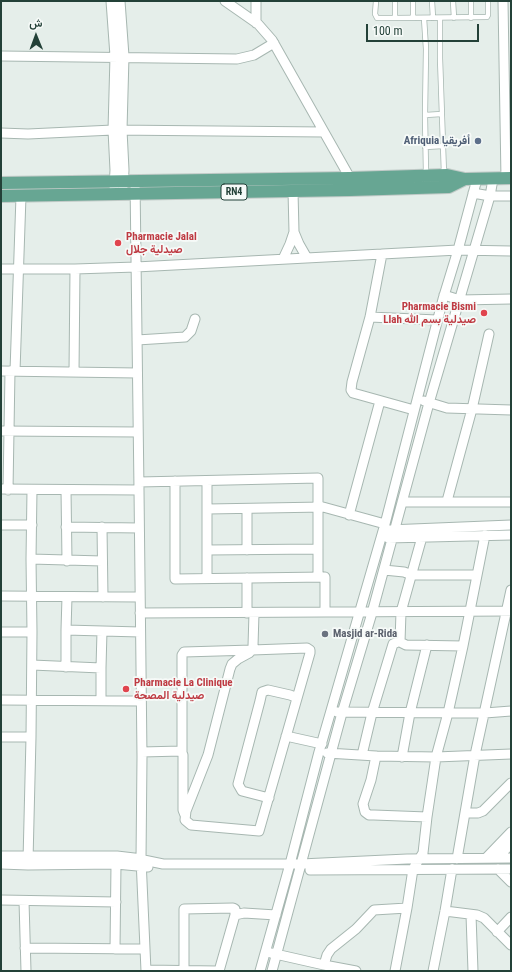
<!DOCTYPE html>
<meta charset="utf-8">
<style>
body{margin:0}
#map{position:relative;width:512px;height:972px;overflow:hidden;background:#e5eeea;font-family:"Roboto Condensed",Vazirmatn,sans-serif}
canvas{display:block}
.frame{position:absolute;inset:0;border:2px solid #234138;pointer-events:none}
.north{position:absolute;left:16px;top:16px;width:40px;height:40px;-webkit-text-stroke:3px #f6faf8;paint-order:stroke;rotate:359deg;font-size:11px;font-weight:700;line-height:16px;text-align:center;color:#234138}
.north::after{content:'';display:block;margin:auto;width:14px;height:18px;background:#234138;clip-path:polygon(50% 0,100% 100%,50% 72%,0 100%)}
.scale{position:absolute;left:366px;top:24px;width:113px;height:18px;box-sizing:border-box;border:2px solid #234138;border-top:0;padding-left:5px;font-size:12px;line-height:14px;white-space:nowrap;color:#234138;-webkit-text-stroke:3px #f6faf8;paint-order:stroke}
</style>
<div id="map">
<canvas width="512" height="972"></canvas>
<div class="frame"></div>
<div class="north">ش</div>
<div class="scale">100 m</div>
</div>
<script>
const ctx = document.querySelector('canvas').getContext('2d');
ctx.lineJoin = 'round';
function shape(rows) {
  const path = new Path2D();
  for (const r of rows) {
    path.moveTo(r[0], r[1]);
    for (let i = 2; i < r.length; i += 2) path.lineTo(r[i], r[i + 1]);
  }
  return path;
}
function stroke(path, color, width, dash) {
  ctx.strokeStyle = color;
  ctx.lineWidth = width;
  ctx.lineCap = dash ? 'butt' : 'round';
  ctx.setLineDash(dash || []);
  ctx.stroke(path);
}
function write(font, color, halo, rows, align = 'center') {
  ctx.font = font + ' "Roboto Condensed",Vazirmatn,sans-serif';
  ctx.lineWidth = 3.5;
  ctx.setLineDash([]);
  ctx.textBaseline = 'middle';
  ctx.strokeStyle = halo;
  ctx.fillStyle = color;
  for (const [text, x, y, turn = 0] of rows) {
    ctx.save();
    ctx.translate(x, y);
    ctx.rotate((+turn || 0) * Math.PI / 180);
    ctx.textAlign = isNaN(turn) ? turn : align;
    if (halo) ctx.strokeText(text, 0, 0);
    ctx.fillText(text, 0, 0);
    ctx.restore();
  }
}
const lane = shape([
 [376,1,375,14,377,18,395,18,487,17,488,15,488,1],
 [395,1,395,18],
 [413,1,413,18],
 [432,1,433,18],
 [453,1,454,18],
 [471,1,471,18],
 [424,18,426,49,425,115,426,175],
 [440,18,440,58,444,174],
 [425,115,442,114],
 [425,147,443,146]
]);
const street = shape([
 [111,1,115,56,113,130,115,170,114,187],
 [120,1,124,56,122,130,124,170,123,187],
 [225,1,258,24,272,40,350,178,350,183],
 [503,1,506,179],
 [256,23,256,1],
 [1,56,237,59,254,55,274,43],
 [1,133,28,134,113,130,324,132],
 [135,181,139,490,142,757,141,859,146,971],
 [473,193,490,196,511,196],
 [294,232,299,244,307,258],
 [382,254,370,317,352,382,351,390,353,393,414,410],
 [283,259,290,244,294,232,293,191],
 [1,269,75,269,136,267,458,250,511,251],
 [444,295,460,300,511,299],
 [370,317,437,320],
 [137,340,185,337,191,331,195,319],
 [1,371,137,373],
 [15,371,21,196],
 [74,372,75,269],
 [424,401,447,408,511,410],
 [1,431,138,432],
 [175,481,175,579,325,577,325,612],
 [207,481,207,578],
 [139,482,318,478,318,577],
 [1,489,139,490],
 [8,490,10,371],
 [66,490,67,561],
 [447,501,472,409,489,334],
 [402,502,511,502],
 [208,509,323,507,385,524],
 [247,509,247,550],
 [349,515,380,401],
 [1,525,32,525],
 [66,527,139,528],
 [102,527,103,597],
 [388,530,511,525],
 [422,537,401,612,400,642,406,645,463,646],
 [388,538,511,535],
 [208,550,318,549],
 [31,559,102,561],
 [384,570,404,572,412,575,477,575],
 [1,596,140,597],
 [67,597,66,630,140,632],
 [140,613,511,611],
 [247,613,247,578],
 [1,632,32,632],
 [32,665,101,668,101,700],
 [66,667,66,630],
 [101,668,102,631],
 [1,700,140,701],
 [337,712,485,713,511,711],
 [286,736,322,744],
 [1,737,31,737],
 [142,752,181,751,183,755,183,810,185,815],
 [182,752,182,655,184,652,252,650,307,648,310,650,310,653,259,831,191,825,185,820,186,811,208,755,230,669,232,664,238,659,249,653,252,650,253,646,254,613],
 [327,753,376,756,436,757,511,754],
 [362,755,372,713,393,644,400,641],
 [376,756,371,780,363,804,365,812,369,815,374,815,427,817],
 [402,757,410,713,427,645],
 [269,798,242,791,238,784,260,701,262,692,268,690,290,695,295,697,296,699],
 [465,813,478,813,483,811,511,783],
 [1,856,117,856,134,858,163,864,301,864,407,859,511,858],
 [498,857,511,844],
 [486,858,511,832],
 [457,859,475,755,511,590],
 [28,861,31,737,32,632,31,559,32,490],
 [1,864,28,865,116,864,148,867],
 [498,869,511,882],
 [310,870,511,869],
 [1,900,116,902],
 [24,901,26,971],
 [445,911,477,915,484,918,511,945],
 [471,915,473,971],
 [497,932,511,917],
 [25,948,145,949],
 [115,949,116,864],
 [271,953,324,965,356,971],
 [324,965,327,955,331,949,356,929,374,910,407,908],
 [146,970,217,971],
 [184,971,184,909,233,908,235,909,235,915],
 [219,971,235,915,244,913,276,915],
 [260,971,290,864,319,752,385,524,443,299,458,250,477,179],
 [272,971,342,713,372,613,429,403,490,196,493,179],
 [395,971,407,908,413,869,423,853,427,817,436,757,448,713,463,646,485,535],
 [433,971,445,911,452,869]
]);
const primary = shape([
 [1,183,350,178,447,175,465,179,511,178],
 [1,196,350,190,449,187,465,179]
]);
const markers = [
 [478,141,4,"#5c6f8a"],
 [118,243,4,"#e0444e"],
 [484,313,4,"#e0444e"],
 [325,634,4,"#6b7280"],
 [126,689,4,"#e0444e"]
];
const shields = [
 [234,192,26]
];
const shieldNames = [
 ["RN4",234,192]
];
const serviceNames = [
 ["Afriquia أفريقيا",470,141]
];
const healthNames = [
 ["Pharmacie Jalal",126,237],
 ["صيدلية جلال",126,250],
 ["Pharmacie Bismi",476,307,"right"],
 ["Llah صيدلية بسم الله",476,320,"right"],
 ["Pharmacie La Clinique",134,683],
 ["صيدلية المصحة",134,696]
];
const worshipNames = [
 ["Masjid ar-Rida",333,634]
];
stroke(lane, '#a7b7b1', 6);
stroke(street, '#a7b7b1', 11);
stroke(primary, '#c1cac7', 14);
stroke(lane, '#fff', 4.5);
stroke(street, '#fff', 9);
stroke(primary, '#67a693', 12);
for (const [x, y, r, color] of markers) {
  const dot = new Path2D();
  dot.arc(x, y, r, 0, 2 * Math.PI);
  ctx.fillStyle = color;
  ctx.fill(dot);
  stroke(dot, '#f6faf8', 1.5);
}
for (const [x, y, w] of shields) {
  const box = new Path2D();
  box.roundRect(x - w / 2, y - 8, w, 16, 3);
  ctx.fillStyle = '#f6faf8';
  ctx.fill(box);
  stroke(box, '#234138', 1);
}
write('bold 10px', '#234138', null, shieldNames);
write('bold 11px', '#4e5e75', '#f6faf8', serviceNames, 'right');
write('bold 11px', '#be3a42', '#f6faf8', healthNames, 'left');
write('bold 11px', '#5b616d', '#f6faf8', worshipNames, 'left');
</script>
